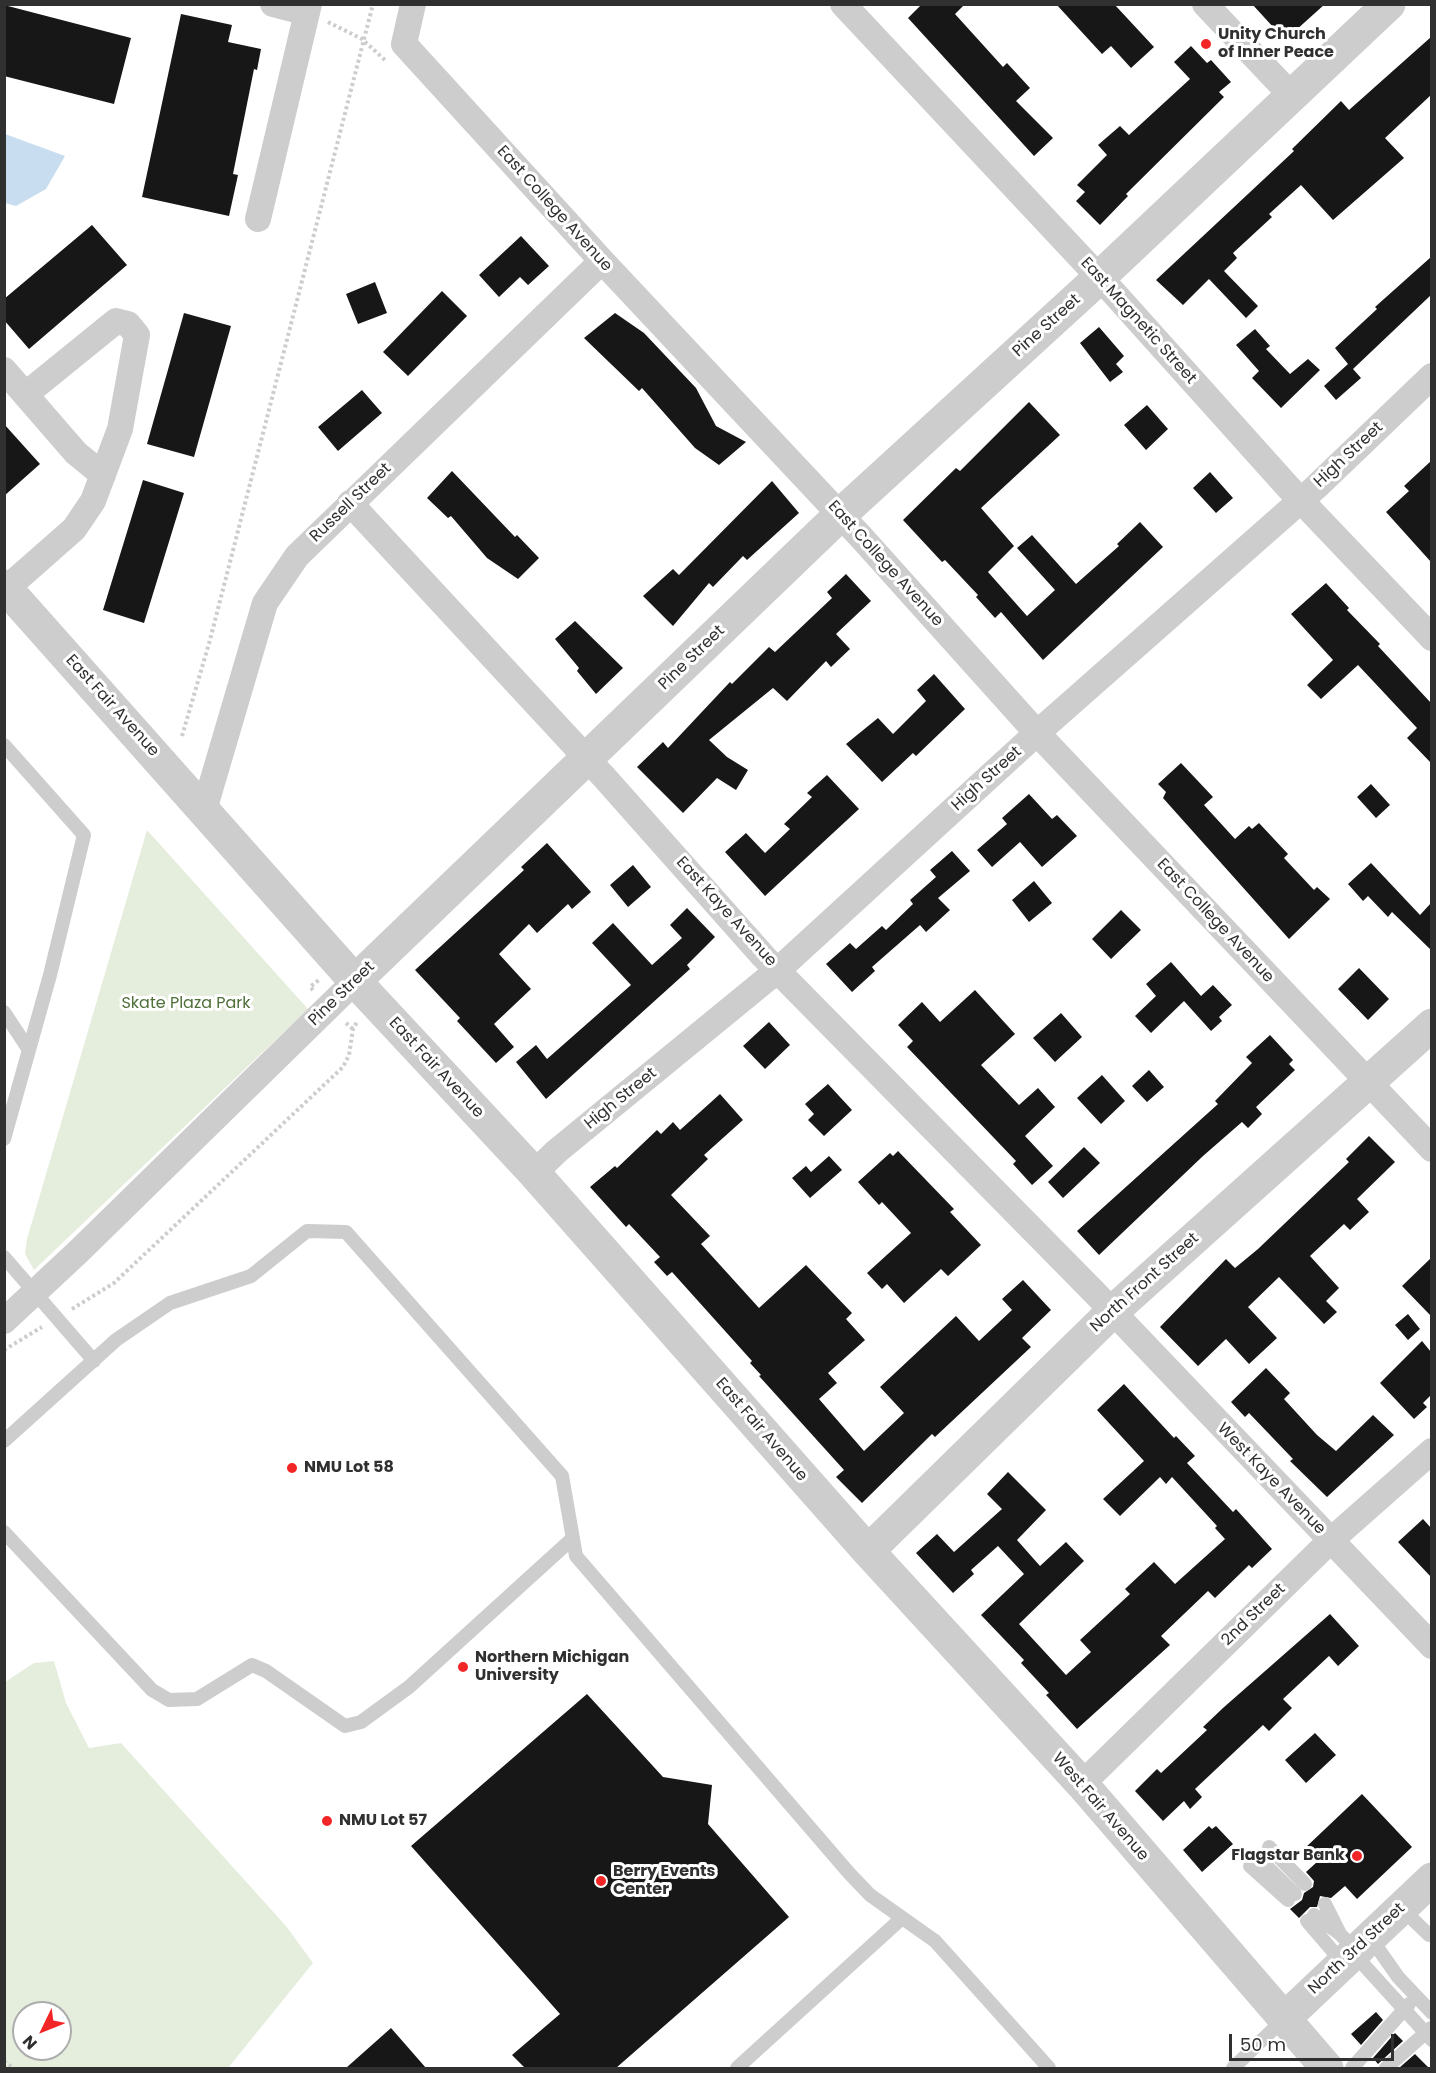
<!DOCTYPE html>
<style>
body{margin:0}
#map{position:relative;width:1436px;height:2073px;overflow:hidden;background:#fff;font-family:Poppins,sans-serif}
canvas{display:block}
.frame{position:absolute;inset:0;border:6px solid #303030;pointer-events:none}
.north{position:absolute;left:12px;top:2001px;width:60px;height:60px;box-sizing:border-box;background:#fff;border:2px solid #acacac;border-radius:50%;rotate:227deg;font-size:16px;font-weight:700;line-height:24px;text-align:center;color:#303030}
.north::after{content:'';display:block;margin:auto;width:21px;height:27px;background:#f22627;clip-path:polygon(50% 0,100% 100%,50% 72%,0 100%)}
.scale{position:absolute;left:1229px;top:2034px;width:165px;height:27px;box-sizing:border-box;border:3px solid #303030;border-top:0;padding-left:8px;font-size:18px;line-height:21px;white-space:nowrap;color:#303030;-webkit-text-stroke:4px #fff;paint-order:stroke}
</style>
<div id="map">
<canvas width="1436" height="2073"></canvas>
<div class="frame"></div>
<div class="north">N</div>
<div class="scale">50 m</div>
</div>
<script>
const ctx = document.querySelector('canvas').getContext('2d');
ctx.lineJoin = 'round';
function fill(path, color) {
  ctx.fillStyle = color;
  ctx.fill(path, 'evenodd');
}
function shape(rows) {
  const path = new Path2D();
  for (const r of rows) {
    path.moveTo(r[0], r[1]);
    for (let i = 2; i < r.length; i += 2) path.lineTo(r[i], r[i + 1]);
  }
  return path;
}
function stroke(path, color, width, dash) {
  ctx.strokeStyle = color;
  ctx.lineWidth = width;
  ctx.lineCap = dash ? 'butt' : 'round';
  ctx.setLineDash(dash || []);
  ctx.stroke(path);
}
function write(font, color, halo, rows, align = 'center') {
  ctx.font = font + ' Poppins,sans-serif';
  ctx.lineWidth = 6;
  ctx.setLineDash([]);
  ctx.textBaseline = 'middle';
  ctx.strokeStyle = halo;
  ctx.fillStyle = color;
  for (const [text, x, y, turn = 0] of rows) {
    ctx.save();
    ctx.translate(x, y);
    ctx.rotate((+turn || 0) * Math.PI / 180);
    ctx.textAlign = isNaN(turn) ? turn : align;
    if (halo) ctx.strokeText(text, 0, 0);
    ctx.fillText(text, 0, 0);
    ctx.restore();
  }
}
const green = shape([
 [147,830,308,1009,34,1270,25,1254,27,1239],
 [54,1661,66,1703,89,1748,121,1743,286,1926,313,1963,228,2068,5,2068,5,1682,34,1663],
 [24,2013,60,2013,60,2049,24,2049]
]);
const water = shape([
 [5,134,65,156,46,189,16,206,5,203]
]);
const building = shape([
 [922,4,965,4,955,14,1003,67,1007,63,1030,88,1016,101,1053,138,1034,156,908,18],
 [1056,4,1114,4,1154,47,1131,68,1111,46,1102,54],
 [1252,4,1325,4,1285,40],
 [4,5,131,38,114,104,4,76],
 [181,14,232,25,228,42,261,49,257,70,254,69,233,174,238,175,229,216,142,197],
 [1431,37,1431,95,1385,138,1404,158,1333,220,1301,185,1269,214,1272,217,1233,253,1237,258,1224,271,1258,306,1246,318,1209,279,1183,305,1156,280,1294,151,1292,149,1341,101,1349,110],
 [1191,46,1207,63,1211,60,1231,82,1219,92,1224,97,1126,194,1128,196,1100,225,1076,201,1085,192,1077,185,1107,155,1098,145,1120,126,1129,135,1190,79,1174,62],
 [92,225,127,265,29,349,4,320,4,299],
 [521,236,549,266,528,285,520,277,499,297,479,275],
 [1431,257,1431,295,1353,369,1361,378,1336,400,1324,386,1348,364,1335,348,1377,309,1375,307],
 [375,282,387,313,358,324,346,294],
 [442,291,467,316,408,376,383,352],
 [184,313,231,326,194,457,147,444],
 [615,313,644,333,696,388,716,426,746,442,719,465,695,448,642,388,639,391,584,338],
 [1099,327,1124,356,1116,364,1123,372,1110,382,1080,343],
 [1255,329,1270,346,1266,349,1290,374,1308,359,1320,370,1281,408,1252,378,1259,371,1236,345],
 [362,390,382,413,338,451,318,427],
 [1029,402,1060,435,981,508,1014,546,988,572,1027,616,1055,590,1017,548,1032,535,1076,584,1119,546,1117,544,1140,522,1163,547,1043,660,1001,612,995,618,976,597,978,595,945,560,942,562,903,520,956,468,960,471],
 [1147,405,1168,429,1146,450,1124,425],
 [4,424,40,464,4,496],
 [1431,461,1431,562,1386,512,1409,491,1404,486],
 [452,471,515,537,517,535,539,558,518,579,487,558,451,516,448,518,427,498],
 [1210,472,1233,498,1216,513,1193,488],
 [143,480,184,493,144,623,103,610],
 [772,481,799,513,747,560,743,556,713,587,709,583,673,626,643,596,673,569,679,575],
 [846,574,871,601,836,634,850,649,831,667,826,661,787,701,773,688,709,740,727,757,748,770,736,790,717,778,683,813,637,767,663,742,668,748,730,682,732,684,769,647,775,652,832,598,827,592],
 [1326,583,1349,608,1347,610,1380,644,1378,646,1431,703,1431,763,1407,738,1417,728,1358,665,1321,699,1307,685,1333,660,1291,614],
 [575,621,623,668,596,694,577,671,579,668,555,639],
 [934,674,965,709,916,756,913,753,882,782,846,744,878,718,893,734,926,701,917,690],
 [1181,763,1213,797,1204,805,1235,839,1249,826,1252,829,1259,823,1288,854,1284,858,1314,890,1317,887,1330,899,1289,939,1163,798,1166,792,1158,784],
 [827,775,859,809,765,896,725,852,746,833,765,853,790,829,784,824,812,797,807,793],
 [1371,784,1390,805,1376,818,1357,797],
 [1029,794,1052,819,1057,815,1077,836,1042,867,1020,842,992,867,977,850,1007,824,1002,818],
 [547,843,591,892,572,909,568,904,537,933,529,924,499,954,531,989,494,1024,514,1047,496,1063,457,1021,460,1018,415,970,524,870,521,867],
 [952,851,970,871,938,898,950,910,926,932,920,925,872,967,875,971,852,992,826,964,850,943,856,949,882,926,886,930,913,904,910,900,936,877,930,870],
 [1371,863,1420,915,1431,903,1431,950,1392,912,1388,917,1368,896,1363,901,1348,884],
 [633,865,651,887,628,907,610,885],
 [1034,881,1052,903,1029,922,1012,900],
 [687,908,715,937,687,965,690,969,546,1099,516,1062,536,1045,547,1059,631,985,592,943,613,923,652,965,682,938,670,925],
 [1121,910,1141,930,1111,959,1092,939],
 [1171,962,1201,996,1213,985,1232,1005,1219,1017,1222,1021,1211,1031,1184,1001,1151,1033,1135,1016,1156,996,1146,984],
 [1359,968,1389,999,1368,1020,1338,989],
 [975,990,1015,1034,981,1065,1019,1105,1038,1088,1055,1107,1025,1136,1053,1166,1032,1185,1013,1164,1016,1161,907,1047,913,1041,898,1025,922,1002,940,1022],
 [1061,1013,1082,1037,1055,1062,1033,1038],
 [769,1022,790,1045,765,1069,743,1046],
 [1270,1035,1293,1060,1289,1064,1295,1070,1256,1107,1262,1114,1248,1128,1242,1122,1203,1156,1099,1255,1077,1231,1218,1104,1215,1101,1252,1063,1246,1057],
 [1149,1070,1164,1087,1147,1102,1132,1086],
 [1102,1075,1125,1101,1101,1124,1077,1098],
 [828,1084,852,1110,824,1136,808,1120,814,1114,805,1104],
 [720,1094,743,1120,704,1155,708,1159,671,1195,710,1236,701,1244,759,1308,806,1265,852,1313,846,1319,865,1340,828,1373,837,1383,819,1399,864,1451,904,1413,880,1387,956,1316,979,1341,1012,1310,1002,1299,1023,1280,1051,1310,1022,1338,1031,1347,935,1437,932,1434,862,1503,836,1477,844,1470,759,1376,761,1375,750,1363,752,1361,672,1272,667,1276,654,1262,660,1257,629,1224,626,1227,590,1187,615,1166,617,1168,657,1130,661,1134,673,1122,680,1130],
 [1369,1136,1395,1162,1357,1199,1369,1212,1350,1230,1344,1224,1310,1256,1339,1288,1326,1301,1337,1312,1324,1324,1279,1277,1248,1307,1277,1338,1249,1364,1226,1339,1198,1366,1160,1327,1226,1259,1235,1268,1258,1249,1349,1162,1346,1159],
 [1084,1147,1100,1163,1063,1198,1048,1182],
 [898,1151,954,1209,950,1212,981,1245,948,1276,941,1269,904,1303,887,1284,882,1289,867,1273,911,1233,882,1202,879,1205,858,1182,890,1153,893,1156],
 [829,1156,842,1170,810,1198,792,1178,806,1166,811,1172],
 [1431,1258,1431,1316,1402,1286],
 [1408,1314,1420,1329,1408,1340,1395,1325],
 [1422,1341,1431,1352,1431,1395,1423,1403,1427,1407,1414,1419,1380,1383],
 [1266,1368,1290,1393,1284,1399,1317,1435,1336,1451,1373,1415,1394,1435,1327,1497,1290,1461,1293,1459,1249,1413,1245,1417,1231,1402],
 [1124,1384,1174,1438,1176,1436,1195,1456,1187,1463,1233,1512,1236,1509,1272,1549,1252,1568,1249,1565,1215,1598,1208,1591,1161,1636,1170,1645,1077,1729,1046,1695,1049,1693,1021,1663,1024,1660,981,1615,1024,1574,998,1546,971,1570,974,1574,953,1593,916,1553,937,1534,954,1552,1002,1509,987,1494,1008,1472,1046,1510,1017,1540,1040,1566,1066,1542,1084,1561,1019,1624,1066,1675,1091,1652,1080,1640,1130,1594,1125,1589,1154,1562,1175,1584,1225,1539,1215,1528,1217,1526,1172,1477,1166,1484,1160,1477,1120,1516,1103,1499,1144,1461,1097,1410],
 [1423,1519,1431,1528,1431,1577,1398,1542],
 [1330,1614,1359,1646,1338,1666,1329,1656,1283,1699,1292,1708,1269,1731,1263,1725,1195,1789,1202,1797,1190,1809,1184,1801,1163,1821,1135,1791,1157,1769,1161,1773,1207,1730,1203,1727,1223,1708],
 [587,1694,663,1777,712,1785,708,1824,789,1917,616,2068,525,2068,512,2055,560,2014,411,1846],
 [1315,1733,1336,1755,1306,1783,1285,1760],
 [1362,1794,1412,1847,1357,1899,1345,1886,1331,1898,1320,1896,1317,1907,1310,1907,1299,1918,1290,1909,1302,1900,1304,1893,1313,1887,1314,1881,1306,1872,1317,1862,1304,1849],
 [1209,1826,1212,1829,1216,1826,1233,1844,1202,1872,1183,1850],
 [1376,2012,1383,2020,1361,2045,1351,2034],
 [391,2028,426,2068,346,2068],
 [1395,2033,1403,2041,1378,2064,1373,2058],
 [1415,2054,1429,2068,1399,2068]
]);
const path = shape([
 [328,22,362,39,386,61],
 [182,736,210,640,373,4],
 [313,990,310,987,320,979],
 [346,1023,353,1029],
 [72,1309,114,1283,343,1067,349,1055,353,1029,357,1022],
 [4,1350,42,1327],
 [4,2061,13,2068]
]);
const service = shape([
 [4,745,84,835,50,975,4,1139],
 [4,1012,29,1050],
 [4,1257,94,1361],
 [4,1441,116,1340,170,1303,251,1276,307,1231,346,1232,562,1476,576,1556,849,1873,870,1895,935,1941,1049,2068],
 [4,1532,152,1690,169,1700,197,1699,252,1665,266,1671,345,1726,361,1722,409,1687,573,1538],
 [1269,1847,1305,1884],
 [1258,1858,1295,1894],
 [1250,1866,1288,1900],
 [1325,1904,1340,1934,1356,1951],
 [1401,1908,1429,1935],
 [1314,1915,1339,1933],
 [1307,1921,1343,1963],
 [1370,1937,1398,1977,1432,2013],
 [1353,1953,1432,2040],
 [737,2068,902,1918],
 [1233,2068,1284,2019],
 [1352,2068,1409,2004],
 [1386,2068,1431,2028]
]);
const minor = shape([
 [273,4,307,13],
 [413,4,404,44,602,261,861,537,1037,733,1432,1149],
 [843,4,1113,292,1288,487,1432,638],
 [1205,4,1292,96],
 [258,219,309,4],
 [4,370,76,453,103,475],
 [350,503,604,777,764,957,1094,1292,1432,1646],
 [7,588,74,529,93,501,120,429,137,335,128,324,116,321,26,394],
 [204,810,265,603,297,556,602,261],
 [534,1173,557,1151,778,970,1037,733,1316,487,1432,376],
 [4,1321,79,1251,355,981],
 [1082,1784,1330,1541,1432,1451]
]);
const tertiary = shape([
 [4,586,355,981,534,1173,868,1551,1082,1784,1327,2068],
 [355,981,840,515,1086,290,1389,4],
 [868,1551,1112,1312,1432,1025],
 [1284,2019,1432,1879]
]);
const markers = [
 [1206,44,6,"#f22627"],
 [292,1468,6,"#f22627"],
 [463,1667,6,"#f22627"],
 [327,1821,6,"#f22627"],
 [1357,1856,6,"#f22627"],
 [601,1881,6,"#f22627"]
];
const poiNames = [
 ["Unity Church",1218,35],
 ["of Inner Peace",1218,53],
 ["NMU Lot 58",304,1468],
 ["Northern Michigan",475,1658],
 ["University",475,1676],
 ["NMU Lot 57",339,1821],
 ["Flagstar Bank",1345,1856,"right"],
 ["Berry Events",613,1872],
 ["Center",613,1890]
];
const streetNames = [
 ["East College Avenue",554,209,48],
 ["East Magnetic Street",1138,321,48],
 ["Pine Street",1047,326,-42],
 ["High Street",1349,455,-43],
 ["Russell Street",351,503,-44],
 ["East College Avenue",885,564,48],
 ["Pine Street",692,658,-44],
 ["East Fair Avenue",112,706,48],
 ["High Street",987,779,-42],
 ["East Kaye Avenue",726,912,48],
 ["East College Avenue",1215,921,47],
 ["Pine Street",342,994,-44],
 ["East Fair Avenue",436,1068,47],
 ["High Street",621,1099,-39],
 ["North Front Street",1145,1283,-42],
 ["East Fair Avenue",761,1430,49],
 ["West Kaye Avenue",1271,1479,46],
 ["2nd Street",1254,1615,-44],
 ["West Fair Avenue",1100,1807,49],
 ["North 3rd Street",1357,1949,-43]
];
const parkNames = [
 ["Skate Plaza Park",186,1004]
];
fill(green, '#e5eedd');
fill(water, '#c8ddef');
fill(building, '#171717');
stroke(path, '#cdcdcd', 4, [3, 3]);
stroke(service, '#cdcdcd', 14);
stroke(minor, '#cdcdcd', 26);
stroke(tertiary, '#cdcdcd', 33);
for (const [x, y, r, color] of markers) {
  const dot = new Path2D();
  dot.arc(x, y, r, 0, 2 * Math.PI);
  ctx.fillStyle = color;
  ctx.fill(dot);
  stroke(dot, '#fff', 2);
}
write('bold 16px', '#303030', '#fff', poiNames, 'left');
write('16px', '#303030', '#fff', streetNames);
write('16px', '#4f6f39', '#fff', parkNames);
</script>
